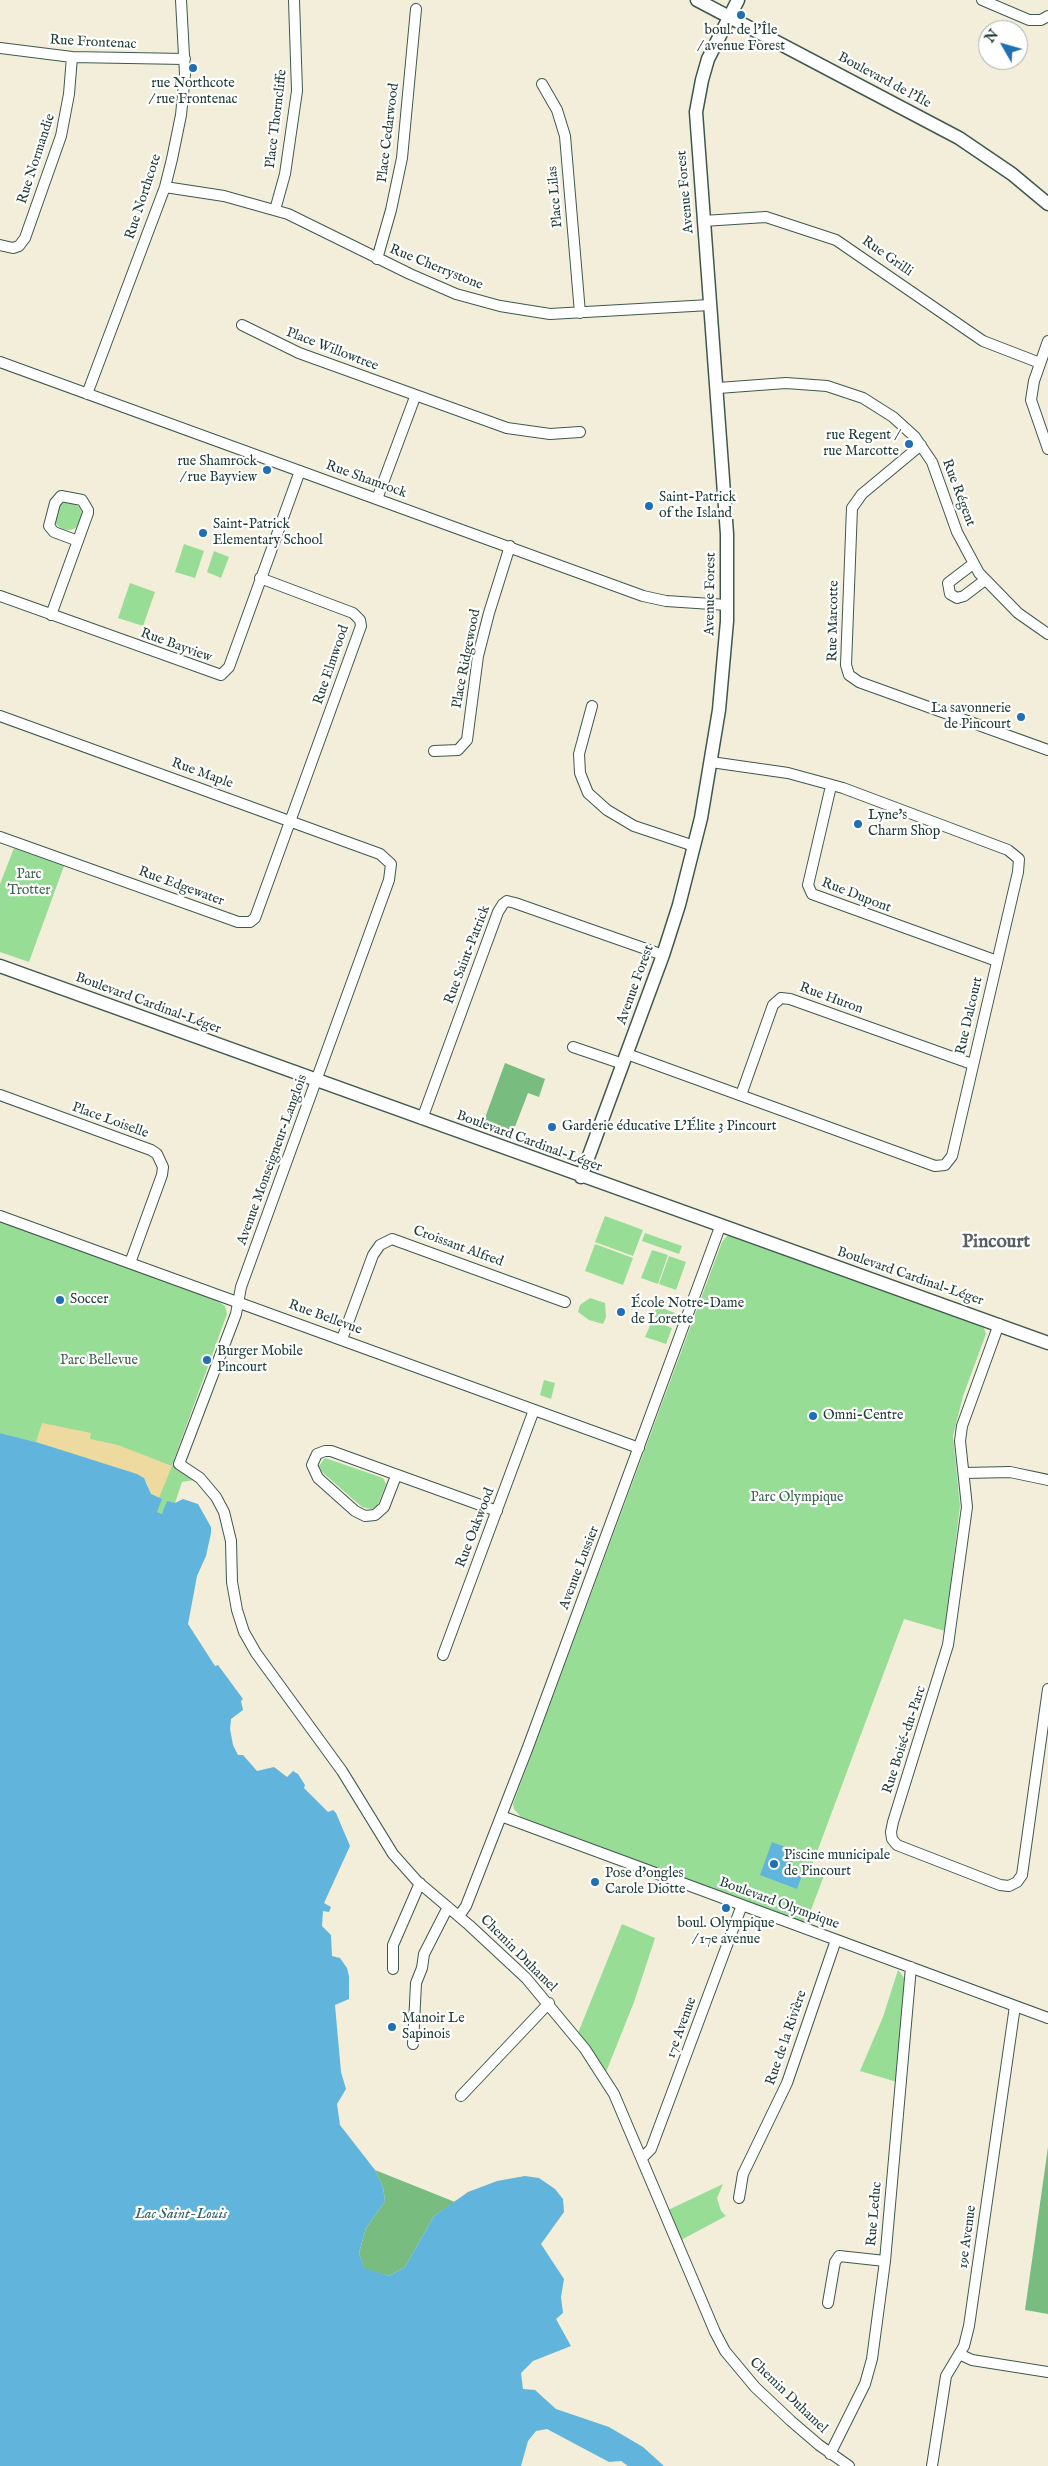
<!DOCTYPE html>
<meta charset="utf-8">
<style>
body{margin:0}
#map{position:relative;width:1048px;height:2466px;overflow:hidden;background:#f3eeda;font-family:"IM FELL English",serif}
canvas{display:block}
.north{position:absolute;left:978px;top:20px;width:50px;height:50px;box-sizing:border-box;background:#fff;border:1px solid #a5b1ae;border-radius:50%;rotate:308deg;font-size:14px;font-weight:700;line-height:20px;text-align:center;color:#1f3d34}
.north::after{content:'';display:block;margin:auto;width:18px;height:22px;background:#1f6fb2;clip-path:polygon(50% 0,100% 100%,50% 72%,0 100%)}
</style>
<div id="map">
<canvas width="1048" height="2466"></canvas>
<div class="north">N</div>
</div>
<script>
const ctx = document.querySelector('canvas').getContext('2d');
ctx.lineJoin = 'round';
function fill(path, color) {
  ctx.fillStyle = color;
  ctx.fill(path, 'evenodd');
}
function shape(rows) {
  const path = new Path2D();
  for (const r of rows) {
    if (r.length === 3) {
      path.moveTo(r[0] + r[2], r[1]);
      path.arc(r[0], r[1], r[2], 0, 2 * Math.PI);
      continue;
    }
    path.moveTo(r[0], r[1]);
    for (let i = 2; i < r.length; i += 2) path.lineTo(r[i], r[i + 1]);
  }
  return path;
}
function stroke(path, color, width, dash) {
  ctx.strokeStyle = color;
  ctx.lineWidth = width;
  ctx.lineCap = dash ? 'butt' : 'round';
  ctx.setLineDash(dash || []);
  ctx.stroke(path);
}
function write(font, color, halo, rows, align = 'center') {
  ctx.font = font + ' "IM FELL English",serif';
  ctx.lineWidth = 4.5;
  ctx.setLineDash([]);
  ctx.textBaseline = 'middle';
  ctx.strokeStyle = halo;
  ctx.fillStyle = color;
  for (const [text, x, y, turn = 0] of rows) {
    ctx.save();
    ctx.translate(x, y);
    ctx.rotate((+turn || 0) * Math.PI / 180);
    ctx.textAlign = isNaN(turn) ? turn : align;
    if (halo) ctx.strokeText(text, 0, 0);
    ctx.fillText(text, 0, 0);
    ctx.restore();
  }
}
const green = shape([
 [68,516,14],
 [184,544,204,551,195,578,175,572],
 [214,551,229,557,221,578,207,572],
 [130,583,155,592,143,626,118,618],
 [14,848,64,866,29,962,0,952,0,884],
 [605,1216,643,1230,633,1256,595,1242],
 [0,1222,208,1295,225,1306,227,1314,172,1465,194,1480,182,1482,175,1503,162,1514,157,1512,147,1482,137,1474,36,1442,0,1433],
 [645,1233,682,1246,679,1254,642,1241],
 [727,1236,734,1236,979,1325,984,1328,986,1334,963,1396,953,1436,960,1506,945,1631,904,1619,811,1868,825,1873,806,1923,521,1817,514,1809,513,1804,722,1242],
 [595,1244,633,1258,623,1285,585,1271],
 [652,1250,668,1255,658,1284,641,1278],
 [669,1256,686,1262,676,1290,659,1284],
 [590,1298,605,1303,606,1317,603,1324,589,1320,578,1312,580,1305],
 [657,1306,675,1313,671,1323,653,1316],
 [652,1321,672,1328,666,1344,645,1337],
 [544,1380,555,1383,551,1399,540,1395],
 [325,1458,383,1478,386,1484,377,1507,371,1509,362,1507,322,1472,319,1466],
 [622,1924,655,1938,634,2002,606,2072,578,2033],
 [898,1970,905,1979,897,2082,860,2071,883,2017],
 [723,2184,717,2198,721,2211,726,2216,681,2240,668,2210]
]);
const forest = shape([
 [505,1063,545,1079,539,1097,528,1093,511,1137,482,1126],
 [1048,2147,1048,2314,1025,2310],
 [375,2170,455,2202,434,2216,405,2267,389,2276,364,2269,359,2253,366,2228,385,2201,383,2187]
]);
const sand = shape([
 [42,1423,91,1433,90,1439,118,1445,172,1466,159,1498,151,1494,147,1482,137,1474,36,1442]
]);
const water = shape([
 [0,1433,36,1442,137,1474,144,1478,151,1494,162,1499,157,1512,162,1514,167,1501,175,1503,183,1499,198,1504,211,1527,211,1533,206,1556,197,1576,188,1624,215,1666,218,1665,243,1699,241,1701,243,1710,231,1719,230,1729,233,1745,238,1755,243,1755,257,1771,274,1767,287,1777,293,1771,298,1774,305,1785,304,1788,328,1812,333,1810,336,1813,350,1846,324,1903,331,1907,329,1912,323,1911,322,1926,331,1935,332,1956,340,1958,347,1968,349,1976,349,1999,335,2005,341,2072,346,2089,337,2104,340,2125,375,2170,383,2187,385,2201,366,2228,359,2253,364,2268,389,2276,405,2267,434,2216,468,2192,497,2181,525,2176,539,2178,555,2189,563,2199,564,2212,541,2244,564,2279,561,2297,563,2313,556,2319,571,2346,533,2361,521,2373,523,2389,535,2390,556,2409,609,2427,643,2447,664,2466,628,2466,621,2461,609,2462,547,2429,536,2431,528,2441,521,2466,0,2466],
 [772,1842,796,1851,789,1869,802,1875,797,1889,760,1875]
]);
const minor = shape([
 [982,0,1029,20,1041,20,1048,16],
 [0,48,72,57,185,59],
 [542,84,557,110,565,136,580,313],
 [165,187,224,196,288,214,410,274,456,294,500,306,550,314,710,305],
 [275,210,285,174,297,91,294,0],
 [703,221,766,217,836,240,983,341,1040,363],
 [0,245,13,248,19,246,25,238,61,136,69,94,72,57],
 [377,259,391,210,402,158,416,9],
 [242,325,299,353,507,428,550,434,580,432],
 [1048,341,1034,381,1031,400,1048,449],
 [0,362,643,596,666,601,727,605],
 [718,388,786,383,827,386,863,398,893,417,915,437,932,462,957,532,979,573,1018,613,1048,634],
 [87,394,165,187,172,159,181,115,185,74,181,0],
 [921,445,862,494,852,508,846,665,849,675,859,682,1048,750],
 [377,499,415,397],
 [973,564,948,583,950,594,957,598,964,596,985,580],
 [0,596,221,675,229,667,300,471],
 [51,615,88,513,88,510,82,500,61,496,55,503,49,526,54,532,78,541],
 [592,706,579,754,580,773,588,793,607,810,634,826,694,846],
 [0,716,380,854,391,864,389,880,241,1287,236,1314,179,1464,200,1478,216,1497,224,1512,231,1541,232,1582,237,1610,244,1632,256,1653,342,1771,393,1854,417,1881,469,1925,526,1978,585,2049,614,2094,715,2332,725,2351,755,2387,791,2421,819,2445,849,2466],
 [434,751,458,750,467,740,478,656,489,613,510,546],
 [831,786,808,885,812,894,997,961],
 [0,837,238,922,250,922,255,918,361,626,360,620,353,613,260,578],
 [573,1047,623,1064],
 [627,1054,935,1166,945,1165,952,1156,1018,872,1019,859,1008,850,843,788,788,773,711,762],
 [0,1095,151,1150,157,1154,163,1167,162,1175,130,1263],
 [741,1095,773,1005,781,998,790,999,972,1064],
 [422,1119,498,912,503,904,507,901,515,903,663,955],
 [0,1216,639,1448],
 [999,1324,962,1426,960,1441,967,1507,948,1645,893,1822,891,1832,892,1839,897,1845,1000,1885,1009,1886,1017,1882,1022,1875,1048,1689],
 [342,1339,373,1255,380,1245,392,1239,565,1302],
 [964,1473,1010,1472,1048,1480],
 [396,1476,384,1507,375,1515,365,1516,355,1511,318,1478,312,1465,317,1454,325,1451,331,1451,497,1511],
 [443,1655,534,1410],
 [501,1816,1048,2018],
 [459,1916,466,1906,528,1747,720,1227],
 [393,1969,393,1945,420,1883],
 [413,2044,416,1983,422,1968,424,1954,448,1907],
 [461,2096,549,2003],
 [642,2158,651,2149,742,1905],
 [739,2198,743,2174,787,2083,836,1940],
 [828,2303,835,2262,839,2256,885,2261],
 [959,2354,972,2360,1048,2372],
 [830,2454,865,2384,872,2359,885,2261,911,1967],
 [932,2466,946,2376,964,2346,969,2326,1015,2006]
]);
const tertiary = shape([
 [697,0,959,138,1012,174,1048,204],
 [0,966,1048,1343],
 [581,1177,663,955,679,905,701,818,719,710,727,621,727,534,696,112,702,80,708,59,738,0]
]);
const markers = [
 [741,15,5,"#1f6fb2"],
 [193,68,5,"#1f6fb2"],
 [909,444,5,"#1f6fb2"],
 [267,470,5,"#1f6fb2"],
 [649,506,5,"#1f6fb2"],
 [203,533,5,"#1f6fb2"],
 [1021,717,5,"#1f6fb2"],
 [858,824,5,"#1f6fb2"],
 [552,1127,5,"#1f6fb2"],
 [60,1300,5,"#1f6fb2"],
 [621,1312,5,"#1f6fb2"],
 [207,1360,5,"#1f6fb2"],
 [813,1416,5,"#1f6fb2"],
 [774,1864,5,"#1f6fb2"],
 [595,1882,5,"#1f6fb2"],
 [726,1908,5,"#1f6fb2"],
 [392,2027,5,"#1f6fb2"]
];
const poiNames = [
 ["boul. de l'Île",741,31,"center"],
 ["/ avenue Forest",741,47,"center"],
 ["rue Northcote",193,84,"center"],
 ["/ rue Frontenac",193,100,"center"],
 ["rue Regent /",899,436,"right"],
 ["rue Marcotte",899,452,"right"],
 ["rue Shamrock",257,462,"right"],
 ["/ rue Bayview",257,478,"right"],
 ["Saint-Patrick",659,498],
 ["of the Island",659,514],
 ["Saint-Patrick",213,525],
 ["Elementary School",213,541],
 ["La savonnerie",1011,709,"right"],
 ["de Pincourt",1011,725,"right"],
 ["Lyne's",868,816],
 ["Charm Shop",868,832],
 ["Garderie éducative L'Élite 3 Pincourt",562,1127],
 ["Soccer",70,1300],
 ["École Notre-Dame",631,1304],
 ["de Lorette",631,1320],
 ["Burger Mobile",217,1352],
 ["Pincourt",217,1368],
 ["Omni-Centre",823,1416],
 ["Piscine municipale",784,1856],
 ["de Pincourt",784,1872],
 ["Pose d'ongles",605,1874],
 ["Carole Diotte",605,1890],
 ["boul. Olympique",726,1924,"center"],
 ["/ 17e avenue",726,1940,"center"],
 ["Manoir Le",402,2019],
 ["Sapinois",402,2035]
];
const streetNames = [
 ["Rue Frontenac",93,43,3],
 ["Boulevard de l'Île",884,81,28],
 ["Place Thorncliffe",277,119,-83],
 ["Place Cedarwood",389,133,-83],
 ["Rue Normandie",37,159,-72],
 ["Avenue Forest",686,192,-95],
 ["Rue Northcote",144,197,-72],
 ["Place Lilas",556,197,-95],
 ["Rue Grilli",887,257,35],
 ["Rue Cherrystone",436,268,22],
 ["Place Willowtree",332,350,21],
 ["Rue Shamrock",366,480,20],
 ["Rue Régent",958,493,69],
 ["Avenue Forest",711,594,-89],
 ["Rue Marcotte",834,621,-89],
 ["Rue Bayview",176,646,20],
 ["Place Ridgewood",467,659,-79],
 ["Rue Elmwood",332,665,-71],
 ["Rue Maple",202,774,20],
 ["Rue Edgewater",181,887,20],
 ["Rue Dupont",856,896,21],
 ["Rue Saint-Patrick",468,955,-69],
 ["Avenue Forest",636,985,-70],
 ["Rue Huron",831,999,20],
 ["Boulevard Cardinal-Léger",148,1004,20],
 ["Rue Dalcourt",970,1016,-77],
 ["Place Loiselle",110,1121,20],
 ["Boulevard Cardinal-Léger",529,1142,20],
 ["Avenue Monseigneur-Langlois",273,1160,-70],
 ["Croissant Alfred",458,1247,20],
 ["Boulevard Cardinal-Léger",910,1277,19],
 ["Rue Bellevue",325,1318,20],
 ["Rue Oakwood",476,1528,-69],
 ["Avenue Lussier",580,1568,-69],
 ["Rue Boisé-du-Parc",905,1740,-72],
 ["Boulevard Olympique",779,1904,20],
 ["Chemin Duhamel",518,1954,45],
 ["17e Avenue",682,2028,-70],
 ["Rue de la Rivière",787,2038,-71],
 ["Rue Leduc",875,2214,-85],
 ["19e Avenue",968,2237,-82],
 ["Chemin Duhamel",788,2396,44]
];
const parkNames = [
 ["Parc",29,875],
 ["Trotter",29,891],
 ["Parc Bellevue",99,1361],
 ["Parc Olympique",797,1498]
];
const waterNames = [
 ["Lac Saint-Louis",181,2215]
];
const districtNames = [
 ["Pincourt",996,1243]
];
fill(green, '#97dd96');
fill(forest, '#79bc7f');
fill(sand, '#eeda9e');
fill(water, '#61b5dd');
stroke(minor, '#3f584d', 12);
stroke(tertiary, '#3f584d', 15);
stroke(minor, '#fff', 10);
stroke(tertiary, '#fff', 12);
for (const [x, y, r, color] of markers) {
  const dot = new Path2D();
  dot.arc(x, y, r, 0, 2 * Math.PI);
  ctx.fillStyle = color;
  ctx.fill(dot);
  stroke(dot, '#fff', 2);
}
write('14px', '#1f3d34', '#fff', poiNames, 'left');
write('14px', '#1f3d34', '#fff', streetNames);
write('14px', '#3d654c', '#fff', parkNames);
write('italic 15px', '#336167', '#fff', waterNames);
write('bold 19px', '#5c5f5f', '#fff', districtNames);
</script>
